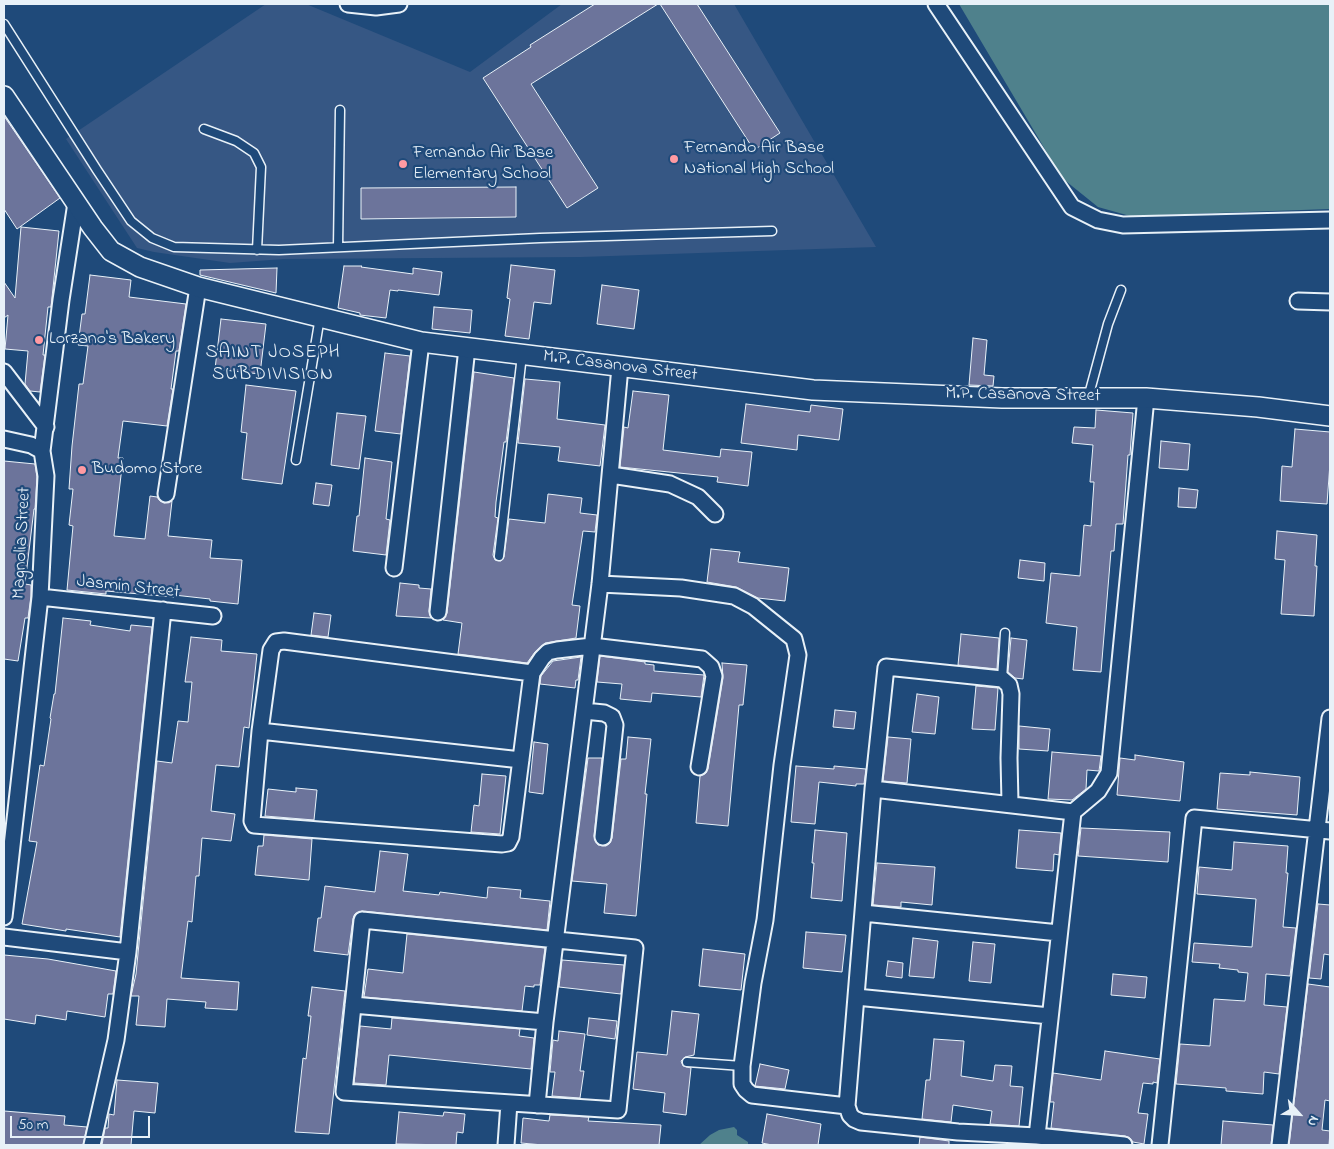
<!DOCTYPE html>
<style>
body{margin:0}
#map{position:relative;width:1334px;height:1149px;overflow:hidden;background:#1f4a7a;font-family:"Indie Flower",sans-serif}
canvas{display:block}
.frame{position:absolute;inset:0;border:5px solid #e8f1f8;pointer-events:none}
.north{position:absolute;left:1274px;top:1089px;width:50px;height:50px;-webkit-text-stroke:4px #1f4a7a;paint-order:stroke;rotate:116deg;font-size:14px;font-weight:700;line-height:20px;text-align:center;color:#e8f1f8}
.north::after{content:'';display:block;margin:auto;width:18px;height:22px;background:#e8f1f8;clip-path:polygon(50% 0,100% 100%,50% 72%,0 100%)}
.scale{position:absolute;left:10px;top:1116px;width:140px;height:22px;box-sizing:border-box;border:2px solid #e8f1f8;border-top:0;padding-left:6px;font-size:15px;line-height:18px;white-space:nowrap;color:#e8f1f8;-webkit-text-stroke:4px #1f4a7a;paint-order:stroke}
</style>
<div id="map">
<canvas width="1334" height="1149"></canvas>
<div class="frame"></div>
<div class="north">N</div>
<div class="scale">50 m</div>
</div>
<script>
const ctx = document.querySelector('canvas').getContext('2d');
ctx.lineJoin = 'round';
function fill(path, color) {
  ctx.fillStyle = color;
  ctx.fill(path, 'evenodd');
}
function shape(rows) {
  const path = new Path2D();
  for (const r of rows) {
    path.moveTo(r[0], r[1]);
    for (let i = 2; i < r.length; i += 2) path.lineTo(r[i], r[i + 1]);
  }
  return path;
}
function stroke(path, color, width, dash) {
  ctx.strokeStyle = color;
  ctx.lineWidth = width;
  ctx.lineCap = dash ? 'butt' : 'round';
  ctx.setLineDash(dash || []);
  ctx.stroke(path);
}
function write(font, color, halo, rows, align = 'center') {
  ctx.font = font + ' "Indie Flower",sans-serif';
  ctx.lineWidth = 4.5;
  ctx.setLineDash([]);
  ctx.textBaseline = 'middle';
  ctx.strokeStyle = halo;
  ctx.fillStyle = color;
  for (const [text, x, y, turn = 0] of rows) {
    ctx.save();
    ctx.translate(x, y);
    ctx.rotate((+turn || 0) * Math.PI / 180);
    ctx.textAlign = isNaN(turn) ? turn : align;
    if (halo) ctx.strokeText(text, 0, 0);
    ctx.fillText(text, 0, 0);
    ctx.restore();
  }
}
const built = shape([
 [266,4,306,4,470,72,562,4,734,4,876,247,581,257,284,259,230,263,154,252,137,248,66,139]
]);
const green = shape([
 [959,4,1330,4,1330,209,1130,216,1098,207,1062,178],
 [734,1127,737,1130,737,1135,748,1142,748,1145,699,1145,710,1135,719,1130]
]);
const building = shape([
 [595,4,658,4,531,84,598,188,567,208,483,78,531,47,530,45,595,4],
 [660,4,697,4,780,133,754,150,660,4],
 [4,116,60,198,17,229,4,209,4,116],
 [516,187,516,217,361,219,361,188,516,187],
 [21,227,59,231,51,307,48,307,43,355,45,355,40,392,30,391,25,384,28,351,5,349,8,315,4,318,4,282,15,298,21,227],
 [511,265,555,270,551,304,534,302,529,339,505,336,510,299,507,298,511,265],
 [344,266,362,266,361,267,413,274,413,268,442,272,439,295,398,290,398,291,390,290,386,318,360,315,360,313,338,308,344,266],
 [277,268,276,293,200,275,200,270,277,268],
 [90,275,131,280,129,297,186,304,179,351,176,351,171,389,173,389,167,426,123,421,118,458,123,458,114,536,145,539,150,496,157,497,160,501,164,503,172,501,168,536,212,540,210,558,242,560,238,604,210,601,210,599,174,595,174,597,106,591,106,594,67,590,73,526,69,525,73,489,69,489,72,446,79,384,83,384,88,346,78,345,82,314,85,314,90,275],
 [602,285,639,290,634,329,597,324,602,285],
 [434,307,472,310,470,333,432,329,434,307],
 [221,319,266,324,260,374,215,369,221,319],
 [973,338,987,340,984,375,994,376,993,386,969,385,973,338],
 [385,353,410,356,401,434,375,431,385,353],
 [474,372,514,378,506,442,504,442,496,502,495,517,498,518,493,555,495,560,501,561,504,557,509,519,545,523,548,494,582,498,580,513,597,515,595,532,583,531,572,605,580,606,576,638,545,643,535,652,527,663,458,654,462,623,443,620,447,613,474,372],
 [525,379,560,382,557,419,605,425,600,466,558,461,560,447,518,443,525,379],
 [246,385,296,391,282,484,242,479,247,433,241,432,246,385],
 [633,391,669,395,663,450,720,457,721,449,752,452,748,486,717,482,718,477,620,467,624,427,628,428,633,391],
 [746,404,810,412,811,405,843,409,839,440,798,435,797,450,741,443,746,404],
 [1096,410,1133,413,1130,455,1128,455,1123,524,1116,524,1114,551,1111,551,1101,672,1073,670,1077,627,1046,623,1051,573,1080,576,1084,525,1091,526,1094,482,1090,482,1093,445,1072,443,1074,427,1095,428,1096,410],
 [337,413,366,416,359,469,331,465,337,413],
 [1295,429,1330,432,1330,463,1327,504,1280,501,1282,466,1292,467,1295,429],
 [1161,441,1190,444,1188,470,1159,468,1161,441],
 [365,458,392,462,386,519,390,520,386,555,353,551,357,516,359,516,365,458],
 [4,461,35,464,37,477,35,509,34,509,25,584,31,585,31,596,28,618,25,618,18,661,4,659,4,461],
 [316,483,332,485,329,506,313,504,316,483],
 [1179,488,1198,490,1196,508,1178,507,1179,488],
 [1277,531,1317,535,1315,566,1317,566,1314,616,1281,614,1285,560,1275,559,1277,531],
 [711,549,740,552,738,562,789,568,785,601,758,598,736,587,707,582,711,549],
 [1020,560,1045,563,1044,581,1018,578,1020,560],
 [400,583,419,585,419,588,431,589,429,611,431,618,396,616,400,583],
 [314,613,331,615,328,637,311,635,314,613],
 [63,618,91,621,90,625,130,631,131,625,152,627,120,937,66,929,66,931,22,924,37,842,29,841,40,765,44,766,51,719,50,718,54,694,55,694,63,618],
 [961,634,999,638,997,669,958,665,961,634],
 [191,637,222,640,221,651,257,654,249,728,244,727,239,767,216,765,211,811,235,814,231,841,202,838,199,876,196,876,192,922,188,921,181,978,239,982,237,1010,205,1008,206,1002,167,999,165,1027,136,1025,139,996,131,996,136,974,157,761,172,763,178,721,188,722,192,682,185,682,191,637],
 [1011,638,1027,640,1023,679,1015,678,1008,672,1011,638],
 [600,656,645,662,645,664,654,665,654,671,704,675,701,697,652,693,651,702,620,699,622,684,597,682,600,656],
 [581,657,578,680,576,680,575,688,540,684,541,676,553,661,581,657],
 [722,663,747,665,743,705,739,705,728,826,696,823,700,776,706,773,708,769,723,678,722,663],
 [976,686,998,688,995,730,972,729,976,686],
 [917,694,939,697,935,734,912,732,917,694],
 [835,710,856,712,854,729,833,727,835,710],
 [1019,726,1050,729,1048,751,1019,749,1019,726],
 [628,737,651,739,645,794,647,794,636,916,604,913,607,884,572,881,588,758,602,758,594,836,598,845,606,846,610,843,612,838,621,759,626,759,628,737],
 [888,737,911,739,907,783,883,781,888,737],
 [534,742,548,744,543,794,529,792,534,742],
 [1052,752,1101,756,1099,771,1087,770,1086,789,1072,800,1048,799,1052,752],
 [1135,755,1184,762,1180,801,1117,795,1120,758,1135,760,1135,755],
 [796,766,834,769,834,766,866,769,864,784,856,784,856,786,819,782,815,824,791,822,796,766],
 [1250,772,1300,777,1297,815,1217,809,1220,773,1250,775,1250,772],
 [482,774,506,776,500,834,471,832,474,805,479,806,482,774],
 [296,788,317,790,314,820,265,816,268,789,296,792,296,788],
 [1081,828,1170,832,1168,862,1078,856,1081,828],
 [815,830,847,833,842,901,811,898,814,863,812,863,815,830],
 [1019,830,1061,833,1059,855,1054,854,1053,871,1016,868,1019,830],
 [264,835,312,839,309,880,255,875,258,846,263,846,264,835],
 [1234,842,1288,846,1286,873,1288,873,1283,927,1296,928,1290,976,1266,974,1264,1005,1287,1007,1279,1074,1264,1072,1263,1094,1226,1091,1226,1088,1176,1084,1180,1044,1210,1046,1214,999,1245,1001,1248,973,1238,972,1238,970,1219,968,1220,964,1192,962,1194,943,1252,947,1256,899,1197,894,1199,867,1232,870,1234,842],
 [380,851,408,854,403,891,439,895,440,892,487,898,488,887,521,890,520,898,550,901,547,930,362,911,355,914,353,919,348,955,314,951,318,918,321,918,325,886,375,892,380,851],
 [877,863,935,867,932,905,901,902,901,907,873,905,877,863],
 [1318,904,1330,905,1330,955,1324,954,1321,979,1309,978,1318,904],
 [806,932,846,935,842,972,803,968,806,932],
 [407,934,545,948,540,985,534,985,534,987,525,986,522,1011,364,997,368,969,403,973,407,934],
 [913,938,938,941,934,978,909,976,913,938],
 [973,942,995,944,991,983,969,981,973,942],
 [703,949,745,954,741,990,699,986,703,949],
 [4,955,48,959,116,971,113,994,108,994,105,1017,67,1011,66,1020,36,1015,35,1024,4,1019,4,955],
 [562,960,624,965,621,994,559,987,562,960],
 [888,961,903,963,902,978,886,976,888,961],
 [1113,974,1147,977,1145,998,1111,995,1113,974],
 [1308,984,1330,987,1330,1101,1325,1100,1322,1130,1330,1131,1329,1145,1289,1145,1308,984],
 [312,987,345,991,329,1134,295,1132,303,1058,306,1059,311,1016,308,1016,312,987],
 [672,1011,699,1014,694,1055,685,1057,681,1061,683,1066,691,1068,686,1115,663,1112,665,1093,633,1089,637,1052,667,1055,672,1011],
 [392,1018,520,1029,519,1036,534,1038,531,1069,389,1055,386,1085,354,1083,360,1026,391,1029,392,1018],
 [589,1018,617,1021,615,1039,587,1035,589,1018],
 [559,1031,585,1034,580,1071,584,1071,580,1098,552,1096,555,1072,550,1072,553,1040,558,1041,559,1031],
 [934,1039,964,1041,961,1076,993,1081,995,1065,1012,1066,1010,1086,1023,1087,1019,1126,990,1124,992,1111,953,1105,951,1122,922,1119,926,1080,930,1080,934,1039],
 [1105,1051,1160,1059,1157,1083,1153,1082,1153,1084,1143,1083,1138,1113,1148,1114,1144,1144,1133,1142,1130,1138,1125,1136,1051,1128,1054,1102,1050,1102,1053,1073,1101,1080,1105,1051],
 [760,1064,789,1070,785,1089,755,1086,760,1064],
 [117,1080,158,1083,155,1113,134,1111,131,1145,102,1145,105,1128,108,1128,109,1114,114,1115,117,1080],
 [4,1111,65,1116,64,1125,87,1127,83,1145,4,1145,4,1111],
 [399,1112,443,1116,444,1112,465,1114,463,1133,457,1132,456,1145,396,1144,399,1112],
 [767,1114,821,1124,818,1145,772,1145,762,1143,767,1114],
 [550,1115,589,1117,588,1121,661,1125,659,1145,543,1145,521,1143,523,1118,549,1121,550,1115],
 [1223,1121,1273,1125,1271,1145,1221,1145,1223,1121],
 [920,1137,949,1141,949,1145,919,1145,920,1137]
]);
const service = shape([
 [4,24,97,170,131,221,152,238,174,247,279,250,540,238,772,231],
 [204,129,236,141,254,153,261,167,257,250],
 [338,247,340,110],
 [1088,398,1108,324,1121,290],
 [296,460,320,317],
 [499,556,522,355],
 [1002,679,1005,633],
 [687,1062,742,1066]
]);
const minor = shape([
 [348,4,376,7,399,4],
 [936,4,1072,207,1098,220,1123,225,1330,220],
 [1298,301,1330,302],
 [4,372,46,427],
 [4,439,31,445,42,451],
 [611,475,670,484,698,497,715,514],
 [166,494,198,287],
 [394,568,421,342],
 [600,584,681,588,734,596,753,606,794,639,798,655,782,765,765,920,753,983,742,1066,742,1084,746,1090,752,1095,847,1106],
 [40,597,213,616],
 [438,612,467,348],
 [532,673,284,641,276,642,271,650,260,731,252,821,254,825,502,844,508,843,511,837,532,673,542,658,548,652,557,650,592,646,702,659,711,667,714,676,699,767],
 [584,711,604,713,612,717,615,725,603,837],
 [260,731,521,760],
 [873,789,1073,812],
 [1010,803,1009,758,1011,694,1009,685,1002,679,886,667,873,789,847,1106,850,1115,854,1119,861,1122,958,1132,1037,1136,1124,1145],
 [863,913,1059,933],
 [4,917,40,597,46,476,42,451,61,300,76,203],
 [362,920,635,948,618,1110,344,1092,362,920],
 [4,937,128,952],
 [856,997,1050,1016],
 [353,1005,545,1022],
 [537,1105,545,1022,600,584,620,367],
 [1037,1136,1073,812,1098,791,1109,773,1146,398],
 [92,1145,116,1040,128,952,163,610],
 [506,1145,509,1103],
 [1160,1145,1194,818,1330,831],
 [1280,1145,1330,718]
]);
const tertiary = shape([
 [4,96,93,228,111,251,140,267,198,287,421,342,813,390,1002,398,1146,398,1258,407,1330,416]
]);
const markers = [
 [674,159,5,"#ff9aa2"],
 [403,164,5,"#ff9aa2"],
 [39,340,5,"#ff9aa2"],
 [82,470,5,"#ff9aa2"]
];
const poiNames = [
 ["Fernando Air Base",684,149],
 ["National High School",684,170],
 ["Fernando Air Base",413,154],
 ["Elementary School",413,175],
 ["Lorzano's Bakery",49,340],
 ["Budomo Store",92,470]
];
const streetNames = [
 ["M.P. Casanova Street",620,367,7],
 ["M.P. Casanova Street",1023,396,1],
 ["Magnolia Street",23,543,-87],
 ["Jasmin Street",128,588,6]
];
const neighbourhoodNames = [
 ["SAINT JOSEPH",273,354],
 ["SUBDIVISION",273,376]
];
fill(built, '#365784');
fill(green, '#4f818c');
fill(building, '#6c749b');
stroke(building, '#e8f1f8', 1);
stroke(service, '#e8f1f8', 11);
stroke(minor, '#e8f1f8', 19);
stroke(tertiary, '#e8f1f8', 22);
stroke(service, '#1f4a7a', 8);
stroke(minor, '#1f4a7a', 15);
stroke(tertiary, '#1f4a7a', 19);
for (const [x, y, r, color] of markers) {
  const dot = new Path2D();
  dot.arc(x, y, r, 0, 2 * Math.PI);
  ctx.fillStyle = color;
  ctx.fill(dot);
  stroke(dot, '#1f4a7a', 2);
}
write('18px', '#e8f1f8', '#1f4a7a', poiNames, 'left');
write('18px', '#e8f1f8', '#1f4a7a', streetNames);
ctx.letterSpacing = '1px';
write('19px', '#e8f1f8', '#1f4a7a', neighbourhoodNames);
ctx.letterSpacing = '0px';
</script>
